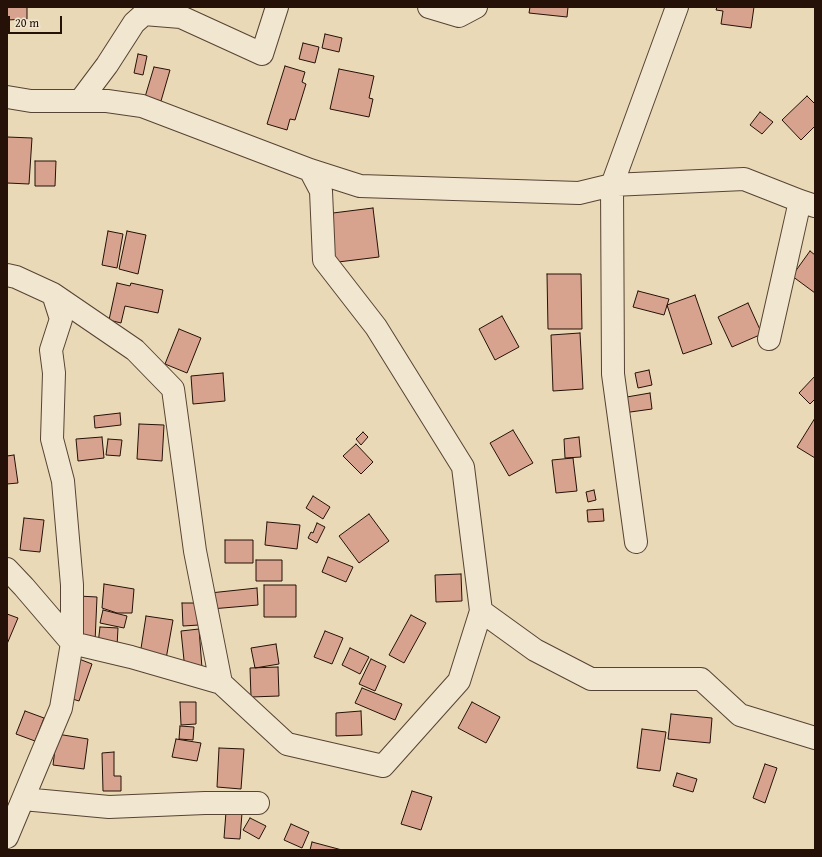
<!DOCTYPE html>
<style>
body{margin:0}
#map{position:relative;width:822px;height:857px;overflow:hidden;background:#ead9b6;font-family:"Gentium Book Plus",serif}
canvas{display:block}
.frame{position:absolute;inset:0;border:8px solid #251108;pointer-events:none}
.scale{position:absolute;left:8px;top:16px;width:54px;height:18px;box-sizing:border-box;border:2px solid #251108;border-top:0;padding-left:5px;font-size:12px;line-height:14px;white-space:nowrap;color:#251108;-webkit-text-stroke:3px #f1e6d0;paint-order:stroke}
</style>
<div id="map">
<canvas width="822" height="857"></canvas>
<div class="frame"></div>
<div class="scale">20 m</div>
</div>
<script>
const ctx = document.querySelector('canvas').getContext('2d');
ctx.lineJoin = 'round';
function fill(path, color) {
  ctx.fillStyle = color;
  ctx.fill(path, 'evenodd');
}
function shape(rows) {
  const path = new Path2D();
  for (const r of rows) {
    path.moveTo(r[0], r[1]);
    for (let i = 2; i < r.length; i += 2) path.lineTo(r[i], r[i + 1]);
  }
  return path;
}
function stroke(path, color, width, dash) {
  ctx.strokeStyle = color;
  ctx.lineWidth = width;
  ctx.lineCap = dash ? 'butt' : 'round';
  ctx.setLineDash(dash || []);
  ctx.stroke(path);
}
const building = shape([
 [7,7,27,7,27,19,7,20,7,7],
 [530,7,568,7,567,17,529,13,530,7],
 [717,7,754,7,751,28,721,24,723,11,716,10,717,7],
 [325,34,342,38,339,52,322,48,325,34],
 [303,43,319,47,315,63,299,59,303,43],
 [138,54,147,56,143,75,134,73,138,54],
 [285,66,305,72,302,82,306,84,295,120,290,119,287,130,267,124,285,66],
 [154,67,170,70,161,101,145,97,154,67],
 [339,69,374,76,369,98,373,99,369,117,330,109,339,69],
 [807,96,815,104,815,126,801,140,782,120,807,96],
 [760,112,773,122,762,134,750,125,760,112],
 [7,137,32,138,29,184,7,183,7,137],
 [35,161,56,161,55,186,35,186,35,161],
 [373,208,379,257,330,263,325,214,373,208],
 [108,231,123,234,117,268,102,265,108,231],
 [127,231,146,235,138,274,119,269,127,231],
 [810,251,815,255,815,293,792,276,810,251],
 [547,274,581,274,582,329,548,329,547,274],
 [117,283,130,286,131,283,163,290,158,313,125,306,121,323,109,320,117,283],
 [638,291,669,299,664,315,633,307,638,291],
 [695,295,712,344,683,354,667,305,695,295],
 [748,303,762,334,732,347,718,317,748,303],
 [502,316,519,347,495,360,479,329,502,316],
 [179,329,201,338,187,373,165,364,179,329],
 [580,333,583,389,553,391,551,335,580,333],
 [649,370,652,385,638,388,635,373,649,370],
 [223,373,225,401,193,404,191,376,223,373],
 [815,376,815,399,810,404,799,393,815,376],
 [650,393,652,409,623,413,621,398,650,393],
 [120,413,121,425,95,428,94,416,120,413],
 [815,418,815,458,797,447,815,418],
 [139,424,164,425,162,461,137,459,139,424],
 [513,430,533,463,509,476,490,443,513,430],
 [363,432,368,437,361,445,356,439,363,432],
 [102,437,104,458,78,461,76,439,102,437],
 [579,437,581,457,565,458,564,439,579,437],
 [108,439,122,440,120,456,106,455,108,439],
 [356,444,373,462,361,474,343,456,356,444],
 [14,455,18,483,7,484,7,456,14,455],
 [573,458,577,491,556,493,552,460,573,458],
 [594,490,596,500,588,502,586,492,594,490],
 [313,496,330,507,323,519,306,508,313,496],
 [603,509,604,521,588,522,587,510,603,509],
 [369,514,389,541,359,563,339,536,369,514],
 [24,518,44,520,40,552,20,550,24,518],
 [267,522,300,525,297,549,265,545,267,522],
 [317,523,325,527,317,543,308,538,311,532,313,533,317,523],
 [225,540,253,540,253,563,225,563,225,540],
 [328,557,353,567,346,582,322,572,328,557],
 [256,560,282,560,282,581,256,581,256,560],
 [461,574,462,601,436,602,435,575,461,574],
 [104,584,134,589,132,613,117,613,102,608,104,584],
 [264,585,296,585,296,617,264,617,264,585],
 [257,588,258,605,211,609,210,593,257,588],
 [78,596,97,597,95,642,76,642,78,596],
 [182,603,198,603,199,625,183,626,182,603],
 [103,610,127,616,124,628,100,623,103,610],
 [7,614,18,618,7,644,7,614],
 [411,615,426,623,404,663,389,655,411,615],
 [146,616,173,620,166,659,140,655,146,616],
 [100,627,118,628,117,646,98,644,100,627],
 [199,629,202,668,185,670,181,631,199,629],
 [325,631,343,638,332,664,314,657,325,631],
 [276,644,279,664,255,668,251,648,276,644],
 [350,648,369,657,360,674,342,665,350,648],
 [79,659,92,664,79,701,66,697,79,659],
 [371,659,386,666,375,691,359,684,371,659],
 [278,667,279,696,251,697,250,668,278,667],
 [362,688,402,704,395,720,355,703,362,688],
 [180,702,196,702,196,724,181,725,180,702],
 [472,702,500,717,486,743,458,728,472,702],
 [25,711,44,718,35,741,16,734,25,711],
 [361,711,362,735,336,736,336,713,361,711],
 [671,714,712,718,710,743,668,739,671,714],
 [180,726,194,727,193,740,179,739,180,726],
 [642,729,666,732,660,771,637,768,642,729],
 [57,734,88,739,84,769,53,765,57,734],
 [176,739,201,743,197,761,172,757,176,739],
 [219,748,244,749,241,789,217,787,219,748],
 [114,752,114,776,121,776,121,791,103,791,102,753,114,752],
 [765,764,777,768,765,803,753,798,765,764],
 [677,773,697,779,693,792,673,786,677,773],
 [412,791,432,797,421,830,401,824,412,791],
 [226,812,242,813,240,839,224,838,226,812],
 [250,818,266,826,259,839,243,830,250,818],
 [291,824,309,832,302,848,284,840,291,824],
 [312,842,342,850,310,850,312,842]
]);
const minor = shape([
 [429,7,459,16,476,7],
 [7,97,31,101,107,101,142,106,310,170,360,186,579,193,612,185,744,179,800,201,815,206],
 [80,101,107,65,134,23,144,14,181,17,262,54,277,7],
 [310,170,321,191,324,260,376,327,463,467,481,611,535,650,591,679,701,679,740,715,815,738],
 [7,275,16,277,53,294,61,319,51,350,54,373,52,439,63,481,72,585,72,643,61,708,7,837],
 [53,294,135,350,173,389,195,551,221,683],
 [769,339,787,259,800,201],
 [636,542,613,374,612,185,677,7],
 [7,569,24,587,72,643,131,657,221,683,287,744,383,766,459,681,481,611],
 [23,799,109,807,205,803,258,803]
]);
fill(building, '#d7a38e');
stroke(building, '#251108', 1);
stroke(minor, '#564334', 24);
stroke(minor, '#f1e6d0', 22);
</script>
